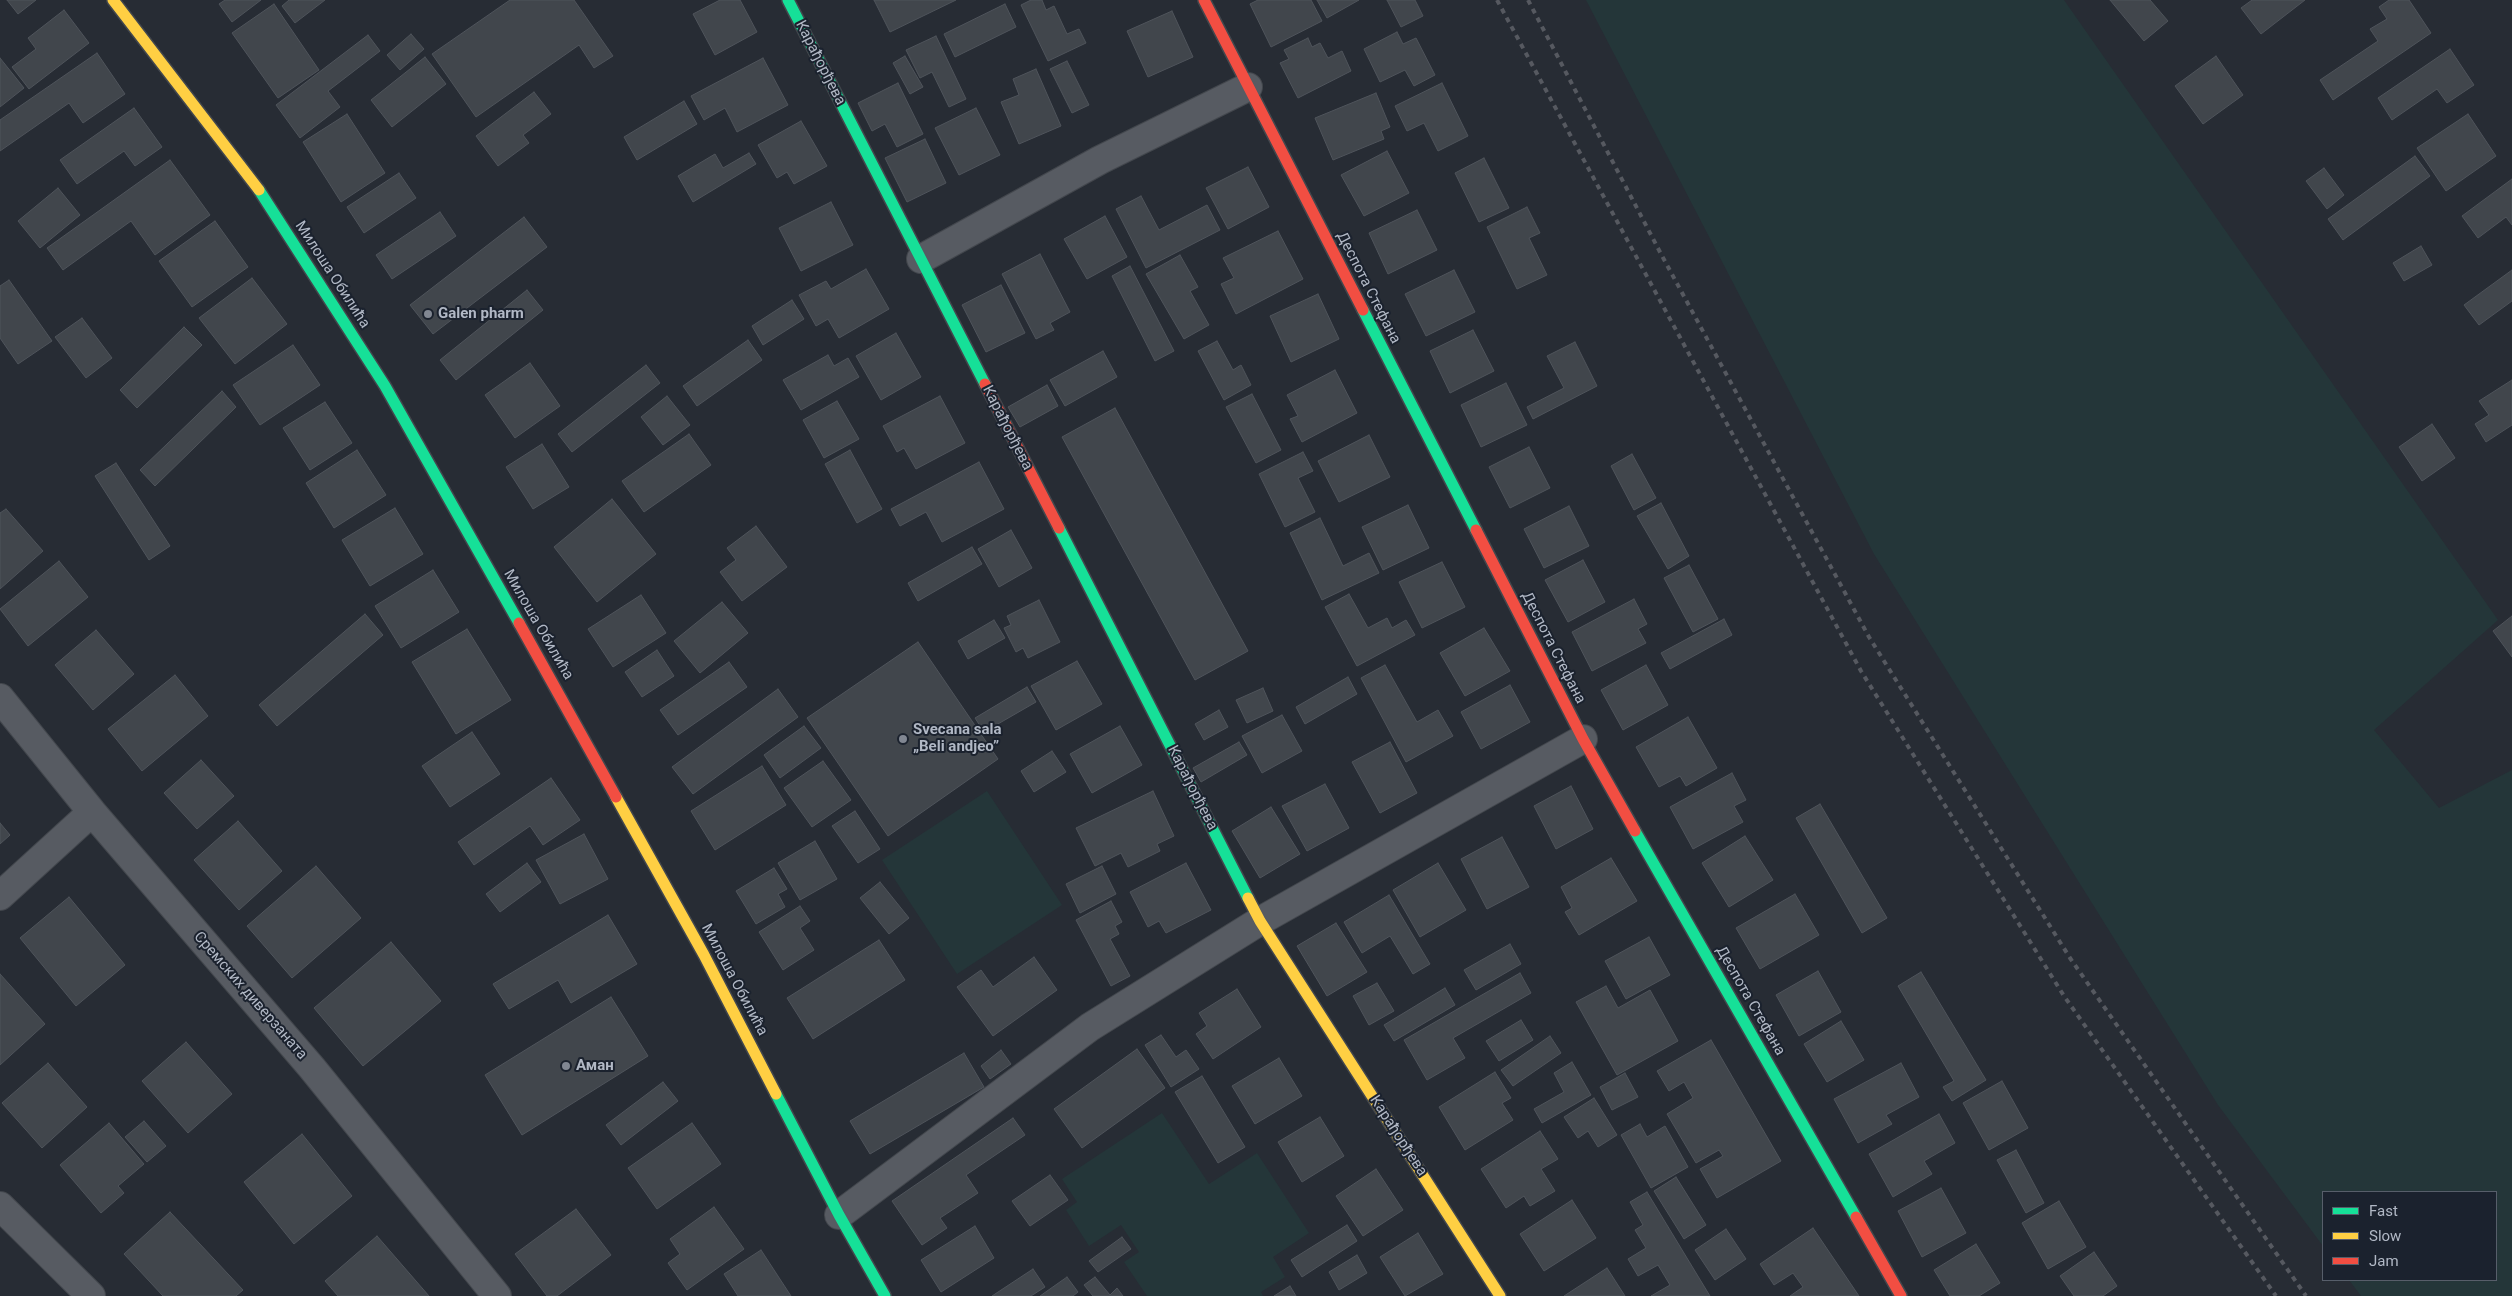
<!DOCTYPE html>
<meta charset="utf-8">
<style>
body{margin:0}
#map{position:relative;width:2512px;height:1296px;overflow:hidden;background:#272c34;font-family:Roboto,sans-serif}
canvas{display:block}
.legend{position:absolute;left:2322px;top:1191px;width:175px;height:90px;box-sizing:border-box;background:#1b222e;border:1px solid #575e6a;margin:0;padding:6px 9px;list-style:none;font-size:15px;color:#b1b8c5}
.legend li{display:flex;align-items:center;gap:10px;height:25px}
.legend b{width:25px;border:1px solid #575e6a}
</style>
<div id="map">
<canvas width="2512" height="1296"></canvas>
<ul class="legend">
<li><b style="height:6px;background:#16e098"></b>Fast</li>
<li><b style="height:6px;background:#ffcf43"></b>Slow</li>
<li><b style="height:6px;background:#f24e42"></b>Jam</li>
</ul>
</div>
<script>
const ctx = document.querySelector('canvas').getContext('2d');
ctx.lineJoin = 'round';
function fill(path, color) {
  ctx.fillStyle = color;
  ctx.fill(path, 'evenodd');
}
function shape(rows) {
  const path = new Path2D();
  for (const r of rows) {
    path.moveTo(r[0], r[1]);
    for (let i = 2; i < r.length; i += 2) path.lineTo(r[i], r[i + 1]);
  }
  return path;
}
function stroke(path, color, width, dash) {
  ctx.strokeStyle = color;
  ctx.lineWidth = width;
  ctx.lineCap = dash ? 'butt' : 'round';
  ctx.setLineDash(dash || []);
  ctx.stroke(path);
}
function write(font, color, halo, rows, align = 'center') {
  ctx.font = font + ' Roboto,sans-serif';
  ctx.lineWidth = 4;
  ctx.setLineDash([]);
  ctx.textBaseline = 'middle';
  ctx.strokeStyle = halo;
  ctx.fillStyle = color;
  for (const [text, x, y, turn = 0] of rows) {
    ctx.save();
    ctx.translate(x, y);
    ctx.rotate((+turn || 0) * Math.PI / 180);
    ctx.textAlign = isNaN(turn) ? turn : align;
    if (halo) ctx.strokeText(text, 0, 0);
    ctx.fillText(text, 0, 0);
    ctx.restore();
  }
}
const green = shape([
 [1586,0,2064,0,2498,620,2374,730,2439,808,2512,770,2512,1296,2361,1296,2349,1280,2496,1280,2496,1192,2323,1192,2323,1246,2218,1105,1874,554],
 [987,791,1062,905,957,974,882,860],
 [1162,1113,1209,1184,1257,1153,1309,1233,1273,1257,1285,1277,1261,1292,1263,1296,1147,1296,1124,1262,1139,1252,1121,1225,1089,1246,1066,1210,1077,1202,1062,1179]
]);
const building = shape([
 [7,0,36,0,18,14,7,0],
 [225,0,261,0,232,22,219,4,225,0],
 [289,0,325,0,295,23,282,6,289,0],
 [510,0,574,0,613,56,594,68,579,45,476,117,432,54,510,0],
 [720,0,740,0,757,32,715,55,693,14,720,0],
 [874,0,956,0,890,32,874,0],
 [1031,0,1042,0,1046,10,1054,6,1067,34,1079,29,1086,43,1048,61,1021,5,1031,0],
 [1258,0,1311,0,1322,21,1271,47,1250,4,1258,0],
 [1317,0,1359,0,1327,18,1317,0],
 [1387,0,1415,0,1423,16,1401,27,1387,0],
 [2110,0,2150,0,2168,21,2144,41,2110,0],
 [2252,0,2305,0,2261,34,2241,8,2252,0],
 [2389,0,2409,0,2431,33,2333,100,2320,80,2378,41,2370,29,2387,19,2379,7,2389,0],
 [274,4,319,70,278,98,232,33,274,4],
 [1005,4,1016,27,955,57,944,34,1005,4],
 [64,10,89,43,29,89,12,67,36,49,28,38,64,10],
 [1172,11,1193,57,1148,77,1127,31,1172,11],
 [1397,32,1403,44,1416,38,1435,75,1414,86,1405,70,1380,82,1364,49,1397,32],
 [411,34,424,49,400,70,387,55,411,34],
 [368,35,380,51,328,91,340,107,300,138,276,105,368,35],
 [936,36,966,99,949,107,932,72,920,78,906,50,936,36],
 [1308,38,1312,47,1320,43,1328,58,1342,51,1351,71,1298,98,1280,63,1289,59,1284,50,1308,38],
 [2450,49,2474,85,2447,103,2437,89,2392,120,2378,98,2450,49],
 [97,53,125,94,83,123,69,103,0,151,0,120,97,53],
 [905,56,923,87,910,94,893,63,905,56],
 [2216,56,2243,95,2203,124,2175,86,2216,56],
 [425,57,446,84,392,127,371,100,425,57],
 [0,58,24,88,0,107,0,58],
 [763,58,788,105,737,132,725,108,704,120,691,96,763,58],
 [1067,61,1089,105,1072,113,1050,69,1067,61],
 [1036,69,1061,126,1019,144,1001,102,1019,95,1013,79,1036,69],
 [898,83,923,134,897,147,885,124,872,131,858,103,898,83],
 [1442,83,1468,136,1438,151,1424,123,1407,131,1395,106,1442,83],
 [534,92,551,114,523,135,529,143,498,166,476,136,534,92],
 [1376,93,1390,127,1381,131,1384,139,1333,160,1315,118,1376,93],
 [684,101,697,124,637,160,624,137,684,101],
 [134,108,162,147,135,166,124,151,77,184,60,160,134,108],
 [976,108,1000,155,959,175,935,128,976,108],
 [347,114,385,173,341,202,303,142,347,114],
 [2468,114,2496,156,2446,191,2417,148,2468,114],
 [801,121,827,166,794,184,787,172,777,178,758,145,801,121],
 [925,139,946,183,907,202,885,158,925,139],
 [1387,151,1409,193,1364,216,1341,175,1387,151],
 [749,153,756,164,693,202,678,176,715,154,723,168,749,153],
 [2415,156,2430,176,2343,240,2328,219,2415,156],
 [1484,158,1509,208,1479,222,1455,173,1484,158],
 [170,160,210,215,155,255,131,221,63,270,47,248,170,160],
 [1248,167,1269,207,1228,229,1206,188,1248,167],
 [2324,168,2344,195,2327,209,2306,181,2324,168],
 [399,173,416,198,364,233,347,207,399,173],
 [2512,179,2512,225,2506,217,2478,238,2462,216,2512,179],
 [58,188,80,215,40,248,18,221,58,188],
 [1141,196,1159,230,1207,205,1220,230,1146,268,1116,209,1141,196],
 [831,202,853,245,801,271,779,228,831,202],
 [1527,207,1540,233,1529,238,1547,275,1517,289,1487,227,1527,207],
 [1417,210,1437,250,1388,274,1369,233,1417,210],
 [440,212,456,236,392,279,376,255,440,212],
 [1105,216,1127,257,1087,279,1064,239,1105,216],
 [524,217,547,247,433,334,410,305,524,217],
 [215,221,248,267,192,307,159,261,215,221],
 [1278,231,1303,279,1236,314,1221,284,1234,278,1223,258,1278,231],
 [2421,246,2432,265,2404,281,2393,263,2421,246],
 [1040,254,1070,312,1050,323,1054,330,1036,339,1002,274,1040,254],
 [1180,255,1198,287,1190,291,1209,325,1184,339,1146,274,1180,255],
 [1130,266,1174,351,1155,361,1112,276,1130,266],
 [866,269,889,309,839,338,828,319,816,326,799,295,826,281,831,289,866,269],
 [1454,270,1475,312,1426,336,1405,294,1454,270],
 [2512,270,2512,301,2479,325,2464,305,2512,270],
 [252,278,287,324,235,364,199,318,252,278],
 [9,280,52,341,18,364,0,338,0,286,9,280],
 [1001,285,1025,333,986,352,962,305,1001,285],
 [527,290,543,310,456,380,440,360,527,290],
 [1318,294,1339,339,1291,362,1270,316,1318,294],
 [792,300,804,319,763,345,752,326,792,300],
 [82,318,112,358,86,378,55,337,82,318],
 [184,327,202,345,137,408,120,390,184,327],
 [1473,330,1494,371,1450,393,1430,351,1473,330],
 [896,333,921,377,881,400,856,356,896,333],
 [748,340,762,360,697,406,683,386,748,340],
 [1217,341,1233,370,1241,365,1251,385,1224,400,1198,351,1217,341],
 [1575,342,1597,386,1533,419,1527,407,1564,388,1547,356,1575,342],
 [293,345,320,385,260,425,233,385,293,345],
 [1103,351,1117,377,1065,406,1050,380,1103,351],
 [828,355,834,366,848,358,859,377,801,410,783,380,828,355],
 [530,363,560,406,515,438,485,395,530,363],
 [646,365,660,383,572,452,558,434,646,365],
 [1335,370,1357,413,1302,442,1290,419,1298,416,1287,395,1335,370],
 [2512,380,2512,425,2486,442,2475,424,2489,415,2479,401,2512,380],
 [1506,383,1527,425,1481,447,1461,405,1506,383],
 [1047,385,1058,406,1020,427,1008,407,1047,385],
 [222,391,236,407,155,486,140,470,222,391],
 [1252,394,1281,450,1256,463,1226,407,1252,394],
 [667,396,690,425,663,445,641,417,667,396],
 [940,396,965,443,916,469,904,448,897,452,883,426,940,396],
 [837,401,859,439,824,458,803,420,837,401],
 [325,402,352,443,310,470,283,428,325,402],
 [1115,408,1248,651,1195,680,1062,437,1115,408],
 [2432,424,2455,458,2422,481,2399,447,2432,424],
 [689,434,711,465,644,512,622,481,689,434],
 [1369,435,1390,477,1339,502,1318,461,1369,435],
 [542,444,569,487,533,509,506,467,542,444],
 [1529,447,1550,488,1510,508,1489,467,1529,447],
 [357,450,386,495,334,528,306,483,357,450],
 [850,450,882,509,857,523,825,464,850,450],
 [1303,452,1313,471,1298,478,1315,512,1285,527,1259,474,1303,452],
 [1632,454,1656,498,1634,510,1611,466,1632,454],
 [979,462,1004,509,942,542,926,512,900,526,891,509,979,462],
 [116,463,170,546,149,560,95,476,116,463],
 [612,499,656,554,597,602,554,547,612,499],
 [1661,503,1689,556,1668,569,1637,516,1661,503],
 [1408,505,1429,548,1383,570,1362,527,1408,505],
 [1569,506,1589,546,1544,568,1524,529,1569,506],
 [395,508,423,554,370,586,342,540,395,508],
 [6,509,43,551,0,589,0,513,6,509],
 [1320,518,1343,566,1369,553,1379,573,1322,600,1290,533,1320,518],
 [756,526,787,567,742,601,720,572,736,560,727,548,756,526],
 [1011,530,1032,568,999,587,978,549,1011,530],
 [972,547,982,564,918,601,908,583,972,547],
 [1583,560,1605,602,1568,622,1545,580,1583,560],
 [59,561,88,597,28,646,0,609,59,561],
 [1442,562,1465,607,1422,628,1399,582,1442,562],
 [1689,565,1718,619,1693,632,1664,578,1689,565],
 [433,570,459,612,401,648,375,606,433,570],
 [1349,594,1368,628,1387,618,1392,628,1406,620,1415,635,1357,666,1325,607,1349,594],
 [641,595,666,633,613,667,588,629,641,595],
 [1634,599,1647,624,1638,629,1646,643,1592,671,1572,632,1634,599],
 [1039,600,1060,642,1028,658,1023,648,1016,652,1004,628,1011,625,1007,616,1039,600],
 [722,602,748,633,700,673,674,641,722,602],
 [365,614,383,635,277,726,259,705,365,614],
 [2512,616,2512,657,2493,631,2512,616],
 [1724,619,1732,635,1670,669,1661,653,1724,619],
 [994,620,1005,638,968,659,958,641,994,620],
 [1484,628,1510,671,1465,696,1440,653,1484,628],
 [467,629,511,700,456,734,412,662,467,629],
 [96,630,134,674,93,710,55,665,96,630],
 [918,642,998,759,888,836,807,718,918,642],
 [657,650,674,676,642,697,625,672,657,650],
 [1077,661,1102,704,1056,730,1031,686,1077,661],
 [729,662,747,687,678,735,660,710,729,662],
 [1385,665,1417,722,1438,710,1453,736,1406,762,1361,678,1385,665],
 [1646,665,1668,705,1623,730,1601,690,1646,665],
 [175,675,208,716,142,771,108,729,175,675],
 [1348,677,1357,694,1305,724,1296,707,1348,677],
 [1510,685,1530,722,1481,749,1461,712,1510,685],
 [1027,687,1036,702,984,732,975,718,1027,687],
 [1263,688,1273,711,1247,723,1236,700,1263,688],
 [778,689,798,717,693,794,672,767,778,689],
 [1219,710,1228,727,1204,740,1195,724,1219,710],
 [1282,715,1302,751,1262,773,1242,736,1282,715],
 [1688,717,1717,768,1686,786,1680,776,1659,787,1636,747,1688,717],
 [804,726,821,748,780,778,764,755,804,726],
 [1120,726,1142,765,1092,793,1070,754,1120,726],
 [472,732,500,774,450,807,422,766,472,732],
 [1239,742,1247,755,1201,782,1193,768,1239,742],
 [1390,742,1417,793,1380,813,1352,762,1390,742],
 [1052,751,1066,772,1034,792,1021,771,1052,751],
 [201,760,234,796,197,829,164,793,201,760],
 [823,761,851,800,812,827,784,788,823,761],
 [762,766,786,805,715,850,691,811,762,766],
 [1732,773,1746,800,1734,806,1743,822,1693,849,1670,807,1732,773],
 [551,778,580,820,543,845,530,826,474,865,458,842,551,778],
 [1325,784,1349,828,1307,851,1282,806,1325,784],
 [1571,786,1593,829,1556,849,1534,806,1571,786],
 [1153,791,1174,836,1157,844,1160,851,1128,867,1121,853,1095,866,1076,828,1153,791],
 [1820,804,1887,918,1862,933,1796,818,1820,804],
 [1271,807,1300,854,1260,878,1232,831,1271,807],
 [855,811,880,849,858,863,832,826,855,811],
 [238,821,282,871,239,910,194,860,238,821],
 [0,823,10,835,0,844,0,823],
 [584,834,608,879,560,904,536,860,584,834],
 [1745,836,1773,880,1729,907,1702,863,1745,836],
 [1502,837,1529,887,1487,909,1461,859,1502,837],
 [815,841,837,879,800,900,778,863,815,841],
 [1611,858,1637,901,1579,935,1565,912,1572,908,1561,887,1611,858],
 [527,863,541,882,500,912,486,894,527,863],
 [1186,863,1211,910,1166,933,1159,921,1148,927,1130,892,1186,863],
 [1438,863,1466,910,1420,937,1393,890,1438,863],
 [316,866,361,918,292,978,247,926,316,866],
 [1102,866,1116,894,1080,913,1066,884,1102,866],
 [774,868,787,889,778,894,785,907,756,924,736,891,774,868],
 [880,882,909,918,889,934,860,898,880,882],
 [1795,894,1819,935,1760,969,1736,928,1795,894],
 [1389,895,1430,964,1413,974,1390,936,1362,953,1344,922,1389,895],
 [69,897,125,965,76,1006,20,938,69,897],
 [1111,901,1122,922,1115,926,1119,934,1110,939,1130,976,1111,986,1076,920,1111,901],
 [800,906,810,921,800,928,814,950,783,970,759,932,800,906],
 [608,915,637,964,571,1003,558,980,509,1009,493,984,608,915],
 [1336,923,1367,972,1327,996,1297,946,1336,923],
 [1649,937,1670,975,1626,999,1605,961,1649,937],
 [879,940,905,980,813,1039,787,998,879,940],
 [391,942,441,1001,363,1066,314,1008,391,942],
 [1510,944,1521,964,1476,990,1464,970,1510,944],
 [1034,957,1057,990,993,1036,957,987,981,970,993,987,1034,957],
 [1818,971,1841,1012,1799,1036,1776,995,1818,971],
 [1921,972,1986,1080,1952,1101,1943,1087,1954,1081,1898,986,1921,972],
 [1520,973,1531,993,1453,1038,1465,1058,1427,1080,1404,1040,1520,973],
 [0,974,45,1024,0,1065,0,974],
 [1377,983,1394,1011,1369,1025,1353,996,1377,983],
 [1606,986,1618,1008,1650,990,1678,1041,1617,1075,1576,1002,1606,986],
 [1445,988,1455,1005,1394,1041,1384,1025,1445,988],
 [1237,989,1261,1027,1213,1059,1196,1034,1207,1026,1199,1013,1237,989],
 [611,997,648,1056,522,1135,485,1075,611,997],
 [1521,1020,1533,1040,1499,1061,1486,1041,1521,1020],
 [1841,1021,1864,1060,1827,1082,1804,1044,1841,1021],
 [1161,1035,1176,1057,1186,1050,1199,1069,1171,1087,1145,1045,1161,1035],
 [1550,1036,1561,1053,1513,1086,1501,1070,1550,1036],
 [1711,1040,1781,1161,1717,1198,1700,1169,1723,1156,1719,1150,1696,1163,1667,1114,1693,1098,1684,1082,1669,1091,1657,1071,1711,1040],
 [186,1042,232,1094,188,1133,142,1081,186,1042],
 [1137,1049,1165,1088,1082,1148,1054,1109,1137,1049],
 [1001,1050,1011,1064,990,1079,981,1066,1001,1050],
 [964,1053,984,1087,870,1154,850,1121,964,1053],
 [1279,1058,1302,1096,1255,1124,1232,1086,1279,1058],
 [1572,1062,1591,1095,1542,1123,1534,1109,1564,1092,1554,1073,1572,1062],
 [48,1063,87,1107,42,1148,2,1103,48,1063],
 [1901,1063,1919,1097,1886,1115,1892,1124,1858,1143,1834,1099,1901,1063],
 [1495,1072,1511,1098,1502,1103,1513,1120,1465,1150,1439,1107,1495,1072],
 [1625,1073,1638,1097,1612,1110,1600,1087,1625,1073],
 [1202,1076,1245,1147,1218,1163,1175,1092,1202,1076],
 [2002,1081,2028,1128,1989,1150,1963,1103,2002,1081],
 [663,1082,678,1101,621,1145,606,1125,663,1082],
 [1594,1098,1617,1135,1598,1147,1588,1131,1578,1138,1564,1117,1594,1098],
 [1939,1114,1955,1143,1924,1161,1932,1174,1893,1197,1869,1154,1939,1114],
 [1320,1117,1344,1156,1302,1182,1278,1142,1320,1117],
 [1013,1118,1025,1135,966,1175,978,1193,940,1218,947,1228,922,1245,892,1201,1013,1118],
 [144,1121,166,1146,147,1162,125,1137,144,1121],
 [109,1123,144,1164,118,1186,124,1193,101,1213,60,1165,109,1123],
 [692,1123,721,1164,657,1209,628,1168,692,1123],
 [1640,1124,1647,1137,1665,1126,1688,1167,1651,1188,1621,1135,1640,1124],
 [1540,1131,1558,1159,1541,1169,1555,1191,1530,1206,1524,1196,1506,1208,1481,1169,1540,1131],
 [302,1134,352,1196,294,1244,244,1182,302,1134],
 [2016,1150,2044,1203,2026,1213,1997,1160,2016,1150],
 [1376,1169,1403,1210,1363,1236,1336,1196,1376,1169],
 [1050,1175,1068,1200,1030,1226,1012,1201,1050,1175],
 [1676,1177,1706,1225,1684,1239,1654,1191,1676,1177],
 [1941,1188,1966,1233,1922,1257,1898,1211,1941,1188],
 [1647,1192,1710,1296,1651,1296,1670,1285,1658,1265,1638,1276,1628,1259,1646,1248,1635,1230,1643,1225,1630,1202,1647,1192],
 [1572,1200,1596,1238,1544,1271,1520,1234,1572,1200],
 [2059,1201,2086,1247,2048,1269,2022,1223,2059,1201],
 [714,1207,744,1249,687,1290,668,1263,680,1254,670,1239,714,1207],
 [576,1209,611,1255,557,1296,547,1296,515,1254,576,1209],
 [170,1212,243,1290,236,1296,163,1296,124,1254,170,1212],
 [1347,1225,1357,1241,1302,1277,1291,1260,1347,1225],
 [975,1226,994,1258,941,1292,921,1260,975,1226],
 [1813,1228,1859,1296,1790,1296,1803,1287,1793,1273,1774,1285,1760,1264,1813,1228],
 [1726,1229,1746,1259,1715,1280,1695,1250,1726,1229],
 [1418,1233,1443,1274,1405,1296,1380,1257,1418,1233],
 [377,1236,429,1296,338,1296,325,1281,377,1236],
 [1122,1237,1131,1249,1098,1272,1089,1261,1122,1237],
 [1976,1244,2000,1283,1979,1296,1950,1296,1934,1270,1976,1244],
 [761,1250,791,1296,738,1296,724,1274,761,1250],
 [2094,1252,2117,1286,2103,1296,2074,1296,2060,1276,2094,1252],
 [1357,1255,1367,1273,1339,1290,1329,1272,1357,1255],
 [1607,1268,1625,1296,1564,1296,1607,1268],
 [1033,1269,1045,1287,1031,1296,992,1296,1033,1269],
 [1067,1277,1078,1292,1073,1296,1040,1296,1067,1277],
 [1095,1277,1110,1295,1117,1288,1123,1296,1093,1296,1084,1285,1095,1277],
 [1290,1286,1296,1296,1274,1296,1290,1286]
]);
const street = shape([
 [921,259,1100,160,1248,87],
 [0,698,92,812,312,1068,497,1296],
 [0,896,92,812],
 [0,1206,91,1296],
 [839,1215,1090,1027,1260,921,1583,739]
]);
const fast = shape([
 [788,0,985,384],
 [259,190,385,386,519,623],
 [1363,310,1476,530],
 [1059,528,1248,898],
 [1635,831,1856,1217],
 [776,1094,839,1215,885,1296]
]);
const slow = shape([
 [113,0,259,190],
 [616,797,704,955,776,1094],
 [1248,898,1260,921,1500,1296]
]);
const jam = shape([
 [1204,0,1363,310],
 [985,384,1059,528],
 [1476,530,1583,739,1635,831],
 [519,623,616,797],
 [1856,1217,1901,1296]
]);
const rail = shape([
 [1497,0,1861,671,2064,996,2276,1296],
 [1528,0,1661,254,1869,637,2070,958,2306,1296]
]);
const markers = [
 [428,314,5,"#818792"],
 [903,739,5,"#818792"],
 [566,1066,5,"#818792"]
];
const streetNames = [
 ["Карађорђева",820,63,63],
 ["Милоша Обилића",332,275,57],
 ["Деспота Стефана",1368,288,63],
 ["Карађорђева",1007,428,63],
 ["Милоша Обилића",538,625,60],
 ["Деспота Стефана",1553,648,63],
 ["Карађорђева",1192,788,63],
 ["Милоша Обилића",734,980,62],
 ["Сремских диверзаната",250,996,49],
 ["Деспота Стефана",1750,1001,60],
 ["Карађорђева",1398,1136,57]
];
const poiNames = [
 ["Galen pharm",438,314],
 ["Svecana sala",913,730],
 ["„Beli andjeo”",913,747],
 ["Аман",576,1066]
];
fill(green, '#243639');
fill(building, '#41464c');
stroke(building, '#4f545b', 1);
stroke(street, '#43474d', 30);
stroke(fast, '#43474d', 14);
stroke(slow, '#43474d', 14);
stroke(jam, '#43474d', 14);
stroke(street, '#575b62', 28);
stroke(fast, '#16e098', 11);
stroke(slow, '#ffcf43', 11);
stroke(jam, '#f24e42', 11);
stroke(rail, '#565960', 4, [5, 5]);
for (const [x, y, r, color] of markers) {
  const dot = new Path2D();
  dot.arc(x, y, r, 0, 2 * Math.PI);
  ctx.fillStyle = color;
  ctx.fill(dot);
  stroke(dot, '#1b222e', 2);
}
write('15px', '#b1b8c5', '#1b222e', streetNames);
write('bold 15px', '#b1b8c5', '#1b222e', poiNames, 'left');
</script>
